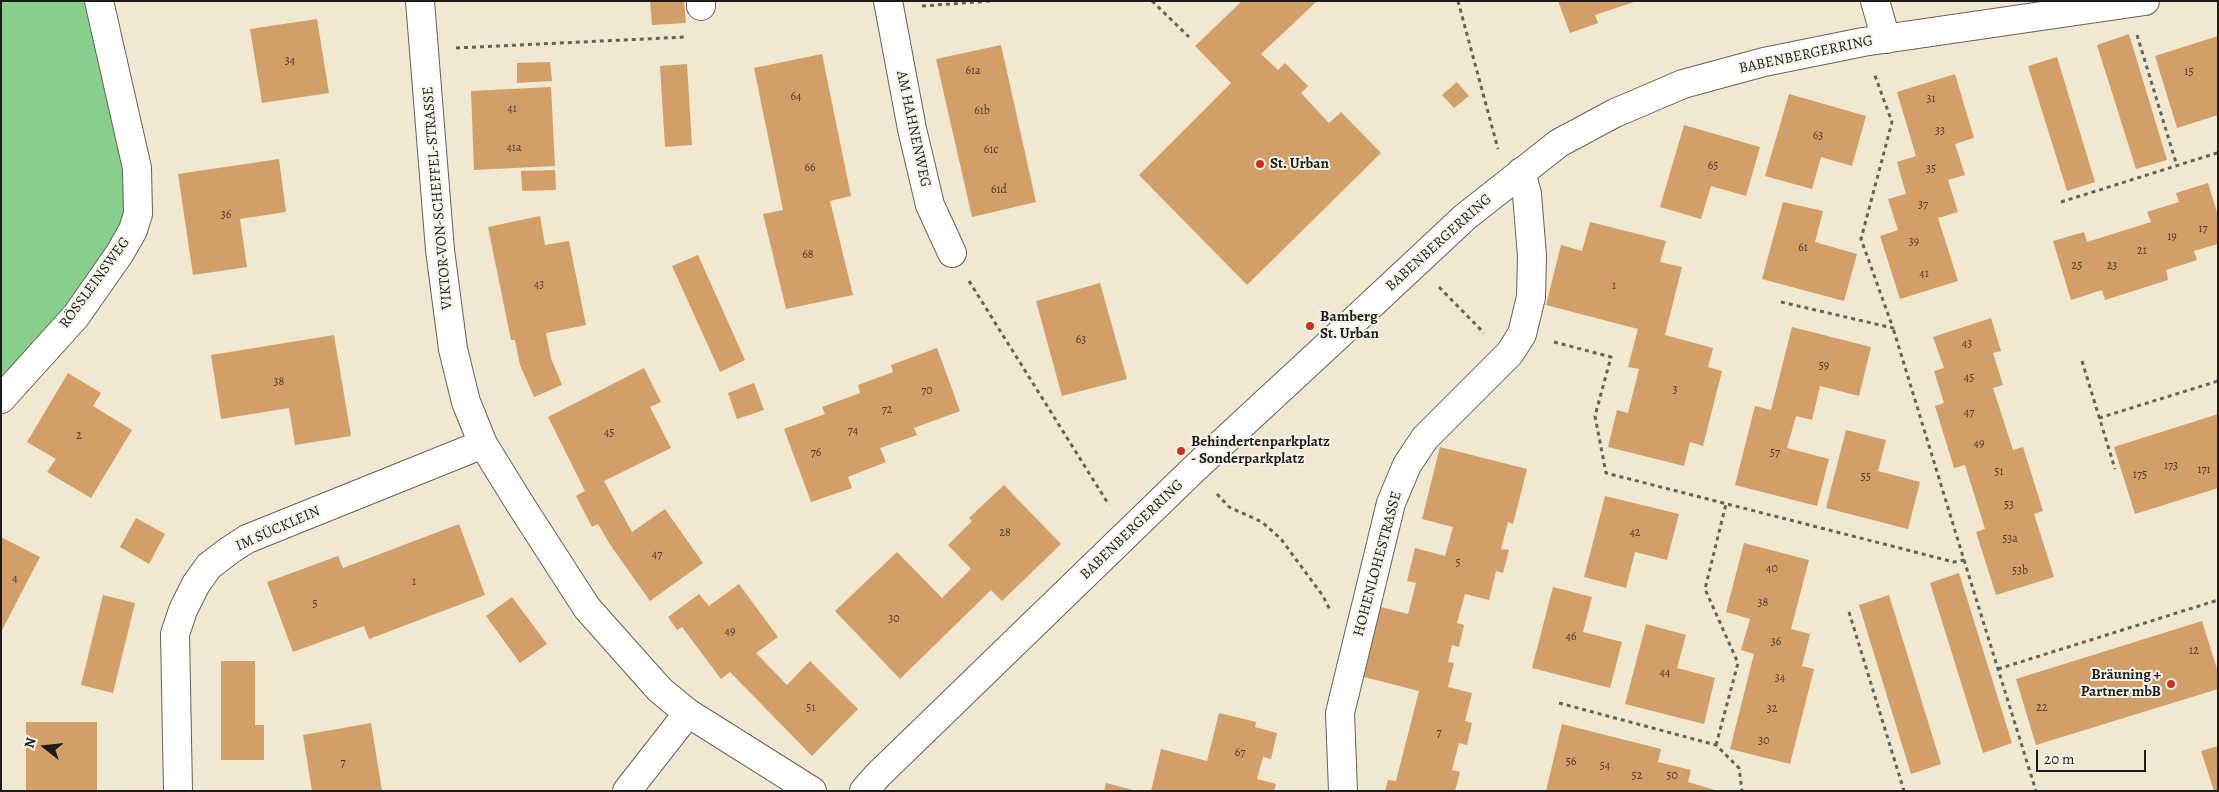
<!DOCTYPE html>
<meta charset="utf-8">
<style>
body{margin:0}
#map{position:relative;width:2219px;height:792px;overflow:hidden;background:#f0e8d0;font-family:Alegreya,serif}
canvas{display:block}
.frame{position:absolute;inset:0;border:2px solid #1c1c1c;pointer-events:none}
.north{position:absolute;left:20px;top:722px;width:50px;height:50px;-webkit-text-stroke:4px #f7f3e8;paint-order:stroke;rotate:286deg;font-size:14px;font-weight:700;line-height:20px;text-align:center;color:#1c1c1c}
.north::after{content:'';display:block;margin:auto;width:18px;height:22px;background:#1c1c1c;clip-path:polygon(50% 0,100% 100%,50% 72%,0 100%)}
.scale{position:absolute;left:2036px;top:750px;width:110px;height:22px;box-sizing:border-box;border:2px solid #1c1c1c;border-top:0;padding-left:6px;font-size:15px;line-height:18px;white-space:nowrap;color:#1c1c1c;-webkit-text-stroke:4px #f7f3e8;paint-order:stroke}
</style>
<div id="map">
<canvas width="2219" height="792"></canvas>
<div class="frame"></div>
<div class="north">N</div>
<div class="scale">20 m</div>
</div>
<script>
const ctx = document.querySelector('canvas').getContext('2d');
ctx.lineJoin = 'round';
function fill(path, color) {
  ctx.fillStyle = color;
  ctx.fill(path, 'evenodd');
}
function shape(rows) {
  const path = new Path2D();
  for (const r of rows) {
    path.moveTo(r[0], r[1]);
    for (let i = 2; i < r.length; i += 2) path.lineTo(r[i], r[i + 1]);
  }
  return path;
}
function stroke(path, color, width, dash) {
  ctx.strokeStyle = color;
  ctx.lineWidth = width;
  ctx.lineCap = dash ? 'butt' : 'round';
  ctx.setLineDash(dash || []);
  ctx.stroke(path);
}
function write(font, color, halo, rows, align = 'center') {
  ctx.font = font + ' Alegreya,serif';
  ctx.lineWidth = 4;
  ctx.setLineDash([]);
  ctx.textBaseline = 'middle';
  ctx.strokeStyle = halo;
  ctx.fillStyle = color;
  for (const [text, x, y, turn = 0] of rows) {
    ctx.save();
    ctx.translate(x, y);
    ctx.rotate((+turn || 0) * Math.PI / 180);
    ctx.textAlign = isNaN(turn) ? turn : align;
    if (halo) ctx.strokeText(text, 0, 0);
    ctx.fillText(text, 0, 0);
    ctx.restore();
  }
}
const green = shape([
 [1,1,92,1,126,138,125,231,1,389]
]);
const building = shape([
 [650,1,684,1,686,23,652,25],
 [1242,1,1320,1,1315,3,1261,54,1278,70,1285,63,1308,86,1301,93,1329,123,1341,112,1381,153,1247,285,1139,175,1231,83,1195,46],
 [1558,1,1634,1,1634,2,1595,15,1598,23,1570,33],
 [317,19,329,93,262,103,250,29],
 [2129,34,2167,160,2136,169,2097,45],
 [2218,36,2218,115,2177,128,2155,56],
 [1001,45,1036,202,972,217,936,59],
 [822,54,851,196,830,201,853,295,786,309,763,214,783,210,754,68],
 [2057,57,2095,182,2067,191,2028,66],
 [550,62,552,81,517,83,517,63],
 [687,64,692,145,665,147,660,66],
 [1955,74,1974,138,1955,144,1965,175,1948,180,1958,212,1938,218,1958,281,1900,299,1880,236,1898,230,1888,199,1906,194,1897,162,1916,156,1897,92],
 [1457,82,1469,96,1454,108,1442,95],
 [551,87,555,166,474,170,471,91],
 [1789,94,1866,116,1852,166,1821,157,1812,189,1765,176],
 [1684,125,1760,147,1746,196,1711,186,1701,219,1660,207],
 [279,159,286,212,240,219,247,267,193,275,178,174],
 [555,170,556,190,522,191,521,171],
 [2208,183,2218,215,2218,244,2194,251,2197,260,2166,270,2168,280,2105,300,2102,290,2071,300,2053,241,2084,232,2087,242,2151,222,2147,212,2179,202,2176,193],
 [1783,202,1823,211,1815,242,1857,254,1844,301,1762,279],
 [540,216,545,245,569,241,586,325,546,333,551,358,562,385,534,397,520,365,515,340,511,340,488,227],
 [1590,222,1666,241,1660,262,1682,267,1665,335,1713,348,1708,367,1722,371,1703,446,1690,442,1684,466,1608,447,1617,410,1628,413,1639,369,1628,367,1638,329,1546,305,1561,245,1582,251],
 [698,255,745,360,720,372,672,266],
 [1100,283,1127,379,1062,396,1036,301],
 [1991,318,2001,351,1993,353,2003,385,1993,388,2013,450,2023,447,2043,511,2034,514,2054,577,1996,595,1976,532,1985,529,1965,465,1954,468,1935,406,1944,403,1934,371,1944,368,1933,337],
 [1792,327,1871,347,1859,396,1820,386,1812,420,1796,416,1787,448,1829,459,1817,506,1735,485,1755,406,1771,410],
 [334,335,351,436,295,445,289,408,221,419,211,355],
 [937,348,960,411,914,428,917,435,880,448,886,462,848,477,852,488,811,502,784,429,825,414,822,407,860,393,858,385,893,372,891,365],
 [644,368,661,402,650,407,671,448,604,481,632,532,665,509,703,563,650,601,611,546,598,524,592,527,576,496,585,491,548,417],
 [68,373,101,393,93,406,132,430,91,498,47,472,56,459,27,442],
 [754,383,764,410,737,419,728,393],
 [2218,414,2218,488,2135,514,2114,447],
 [1846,430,1886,440,1878,471,1920,482,1908,529,1826,508],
 [1440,447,1527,469,1513,524,1508,522,1501,549,1509,550,1503,573,1496,571,1489,600,1465,594,1457,623,1464,625,1459,647,1452,645,1448,662,1454,663,1448,687,1472,693,1465,721,1472,723,1467,745,1459,743,1452,770,1460,772,1455,791,1385,791,1388,780,1396,781,1419,691,1360,676,1377,606,1408,614,1416,583,1407,581,1415,548,1445,556,1453,527,1422,519],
 [1004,485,1061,544,1002,601,991,590,900,679,835,611,897,552,942,598,971,569,948,545,972,521,969,518],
 [1605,496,1679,514,1667,560,1635,552,1626,588,1584,577],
 [136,518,165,534,149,564,120,547],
 [459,524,485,595,369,639,364,626,293,652,267,582,338,556,343,568],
 [1,537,40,557,1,632],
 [1744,543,1809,560,1791,629,1810,634,1802,666,1814,669,1790,764,1730,749,1754,654,1741,650,1750,619,1726,612],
 [1959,573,2012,743,1983,753,1930,583],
 [739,584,778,637,756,653,787,685,810,661,858,709,812,756,730,672,721,679,682,627,677,630,668,617,699,594,709,606],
 [1553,587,1592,597,1583,632,1622,642,1610,688,1532,668],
 [103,595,135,603,113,693,81,685],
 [1889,595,1941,764,1911,774,1859,605],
 [512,597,547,644,520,663,486,616],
 [2202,621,2218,672,2218,689,2036,745,2016,679],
 [1646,624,1686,635,1677,668,1715,678,1704,724,1625,704],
 [221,661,255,661,255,725,264,725,264,760,221,760],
 [1219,713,1256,722,1255,727,1277,733,1271,759,1263,757,1257,779,1276,784,1274,791,1151,791,1161,749,1207,761],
 [26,722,97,722,97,791,26,791],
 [371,723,382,791,312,791,303,735],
 [1562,724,1661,749,1658,762,1691,770,1688,782,1718,791,1546,791],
 [2218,746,2218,791,2214,791,2201,751],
 [1106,783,1133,790,1133,791,1104,791]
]);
const path = shape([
 [1152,1,1189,37],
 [1458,1,1498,149],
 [922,6,991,1],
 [2137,35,2177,166],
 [456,48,686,37],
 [2061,202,2217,153,2218,156],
 [969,281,1109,505],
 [1439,287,1484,333],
 [1781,302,1893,328,1861,239,1892,122,1874,73],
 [1554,342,1611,357,1595,416,1606,473,1954,562,1964,560,1893,328],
 [2082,361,2115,469],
 [2099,418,2218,381],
 [1217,494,1229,507,1262,522,1281,539,1323,596,1330,610],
 [1964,560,2036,791],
 [1849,612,1904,791],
 [1998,669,2218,600],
 [1559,703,1716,745,1739,768,1742,791],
 [1716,745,1738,663,1705,589,1726,504]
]);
const minor = shape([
 [420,1,440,250,453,349,466,402,483,444,520,504,587,608,660,690,688,713,812,791],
 [701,1,701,6],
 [888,1,912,129,930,205,952,253],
 [1875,1,1886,39],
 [1,399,76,316,120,253,133,230,138,214,137,168,99,1],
 [178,791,175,634,183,610,196,584,209,566,230,550,247,539,483,444],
 [627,791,688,713],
 [864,791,878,775,1194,469,1328,345,1465,217,1559,143,1615,113,1683,84,1764,62,1863,42,2145,1],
 [1343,791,1340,713,1391,503,1407,465,1425,438,1510,353,1522,334,1531,297,1532,256,1527,194,1521,172]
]);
const markers = [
 [1260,164,5,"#c8321e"],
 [1310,326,5,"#c8321e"],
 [1181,451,5,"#c8321e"],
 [2171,684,5,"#c8321e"]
];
const numberNames = [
 ["34",290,61],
 ["61a",973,71],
 ["15",2189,72],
 ["64",796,97],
 ["31",1931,99],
 ["41",512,109],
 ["61b",982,111],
 ["33",1940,131],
 ["63",1818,136],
 ["41a",514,148],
 ["61c",991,150],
 ["65",1713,166],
 ["66",810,168],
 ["35",1931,169],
 ["61d",999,190],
 ["37",1923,205],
 ["36",226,215],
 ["17",2203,229],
 ["19",2172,237],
 ["39",1914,242],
 ["61",1803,248],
 ["21",2142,251],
 ["68",808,255],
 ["25",2077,266],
 ["23",2112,266],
 ["41",1924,274],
 ["43",539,285],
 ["1",1614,286],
 ["63",1081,340],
 ["43",1967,344],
 ["59",1824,366],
 ["45",1969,378],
 ["38",279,382],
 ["3",1675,390],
 ["70",927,391],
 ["72",887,410],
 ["47",1969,413],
 ["74",853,431],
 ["45",609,433],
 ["2",79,436],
 ["49",1979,444],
 ["76",816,453],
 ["57",1775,453],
 ["173",2171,466],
 ["171",2204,470],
 ["51",1999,472],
 ["175",2140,475],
 ["55",1866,477],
 ["53",2009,505],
 ["28",1005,533],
 ["42",1635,533],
 ["53a",2010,539],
 ["47",657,555],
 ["5",1458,563],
 ["40",1772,569],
 ["53b",2020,571],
 ["4",15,579],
 ["1",414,582],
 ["38",1763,603],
 ["5",315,604],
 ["30",894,619],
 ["49",730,632],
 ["46",1571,637],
 ["36",1776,642],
 ["12",2194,651],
 ["44",1665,673],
 ["34",1780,678],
 ["51",811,708],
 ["22",2042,708],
 ["32",1772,709],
 ["7",1439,733],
 ["30",1764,741],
 ["67",1240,753],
 ["56",1571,762],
 ["7",343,763],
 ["54",1605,766],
 ["52",1637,776],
 ["50",1672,776]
];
const streetNames = [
 ["BABENBERGERRING",1806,55,-12],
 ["AM HAHNENWEG",913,129,78],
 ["VIKTOR-VON-SCHEFFEL-STRASSE",438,198,-95],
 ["BABENBERGERRING",1439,243,-42],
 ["RÖSSLEINSWEG",95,283,-54],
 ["IM SÜCKLEIN",278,529,-24],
 ["BABENBERGERRING",1132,530,-44],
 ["HOHENLOHESTRASSE",1378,564,-75]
];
const poiNames = [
 ["St. Urban",1270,164],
 ["Bamberg",1320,317],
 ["St. Urban",1320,334],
 ["Behindertenparkplatz",1191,442],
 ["- Sonderparkplatz",1191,459],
 ["Bräuning +",2161,675,"right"],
 ["Partner mbB",2161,692,"right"]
];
fill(green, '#87cf8b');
fill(building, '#d39f69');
stroke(minor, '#66635b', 30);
stroke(path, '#66635b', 3, [4, 4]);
stroke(minor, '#fff', 28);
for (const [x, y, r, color] of markers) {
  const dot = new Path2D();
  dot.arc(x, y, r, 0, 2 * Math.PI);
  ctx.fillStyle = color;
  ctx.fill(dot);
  stroke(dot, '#f7f3e8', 2);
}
write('12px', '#4a3d2f', null, numberNames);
write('15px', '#1c1c1c', '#f7f3e8', streetNames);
write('bold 15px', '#1c1c1c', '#f7f3e8', poiNames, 'left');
</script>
